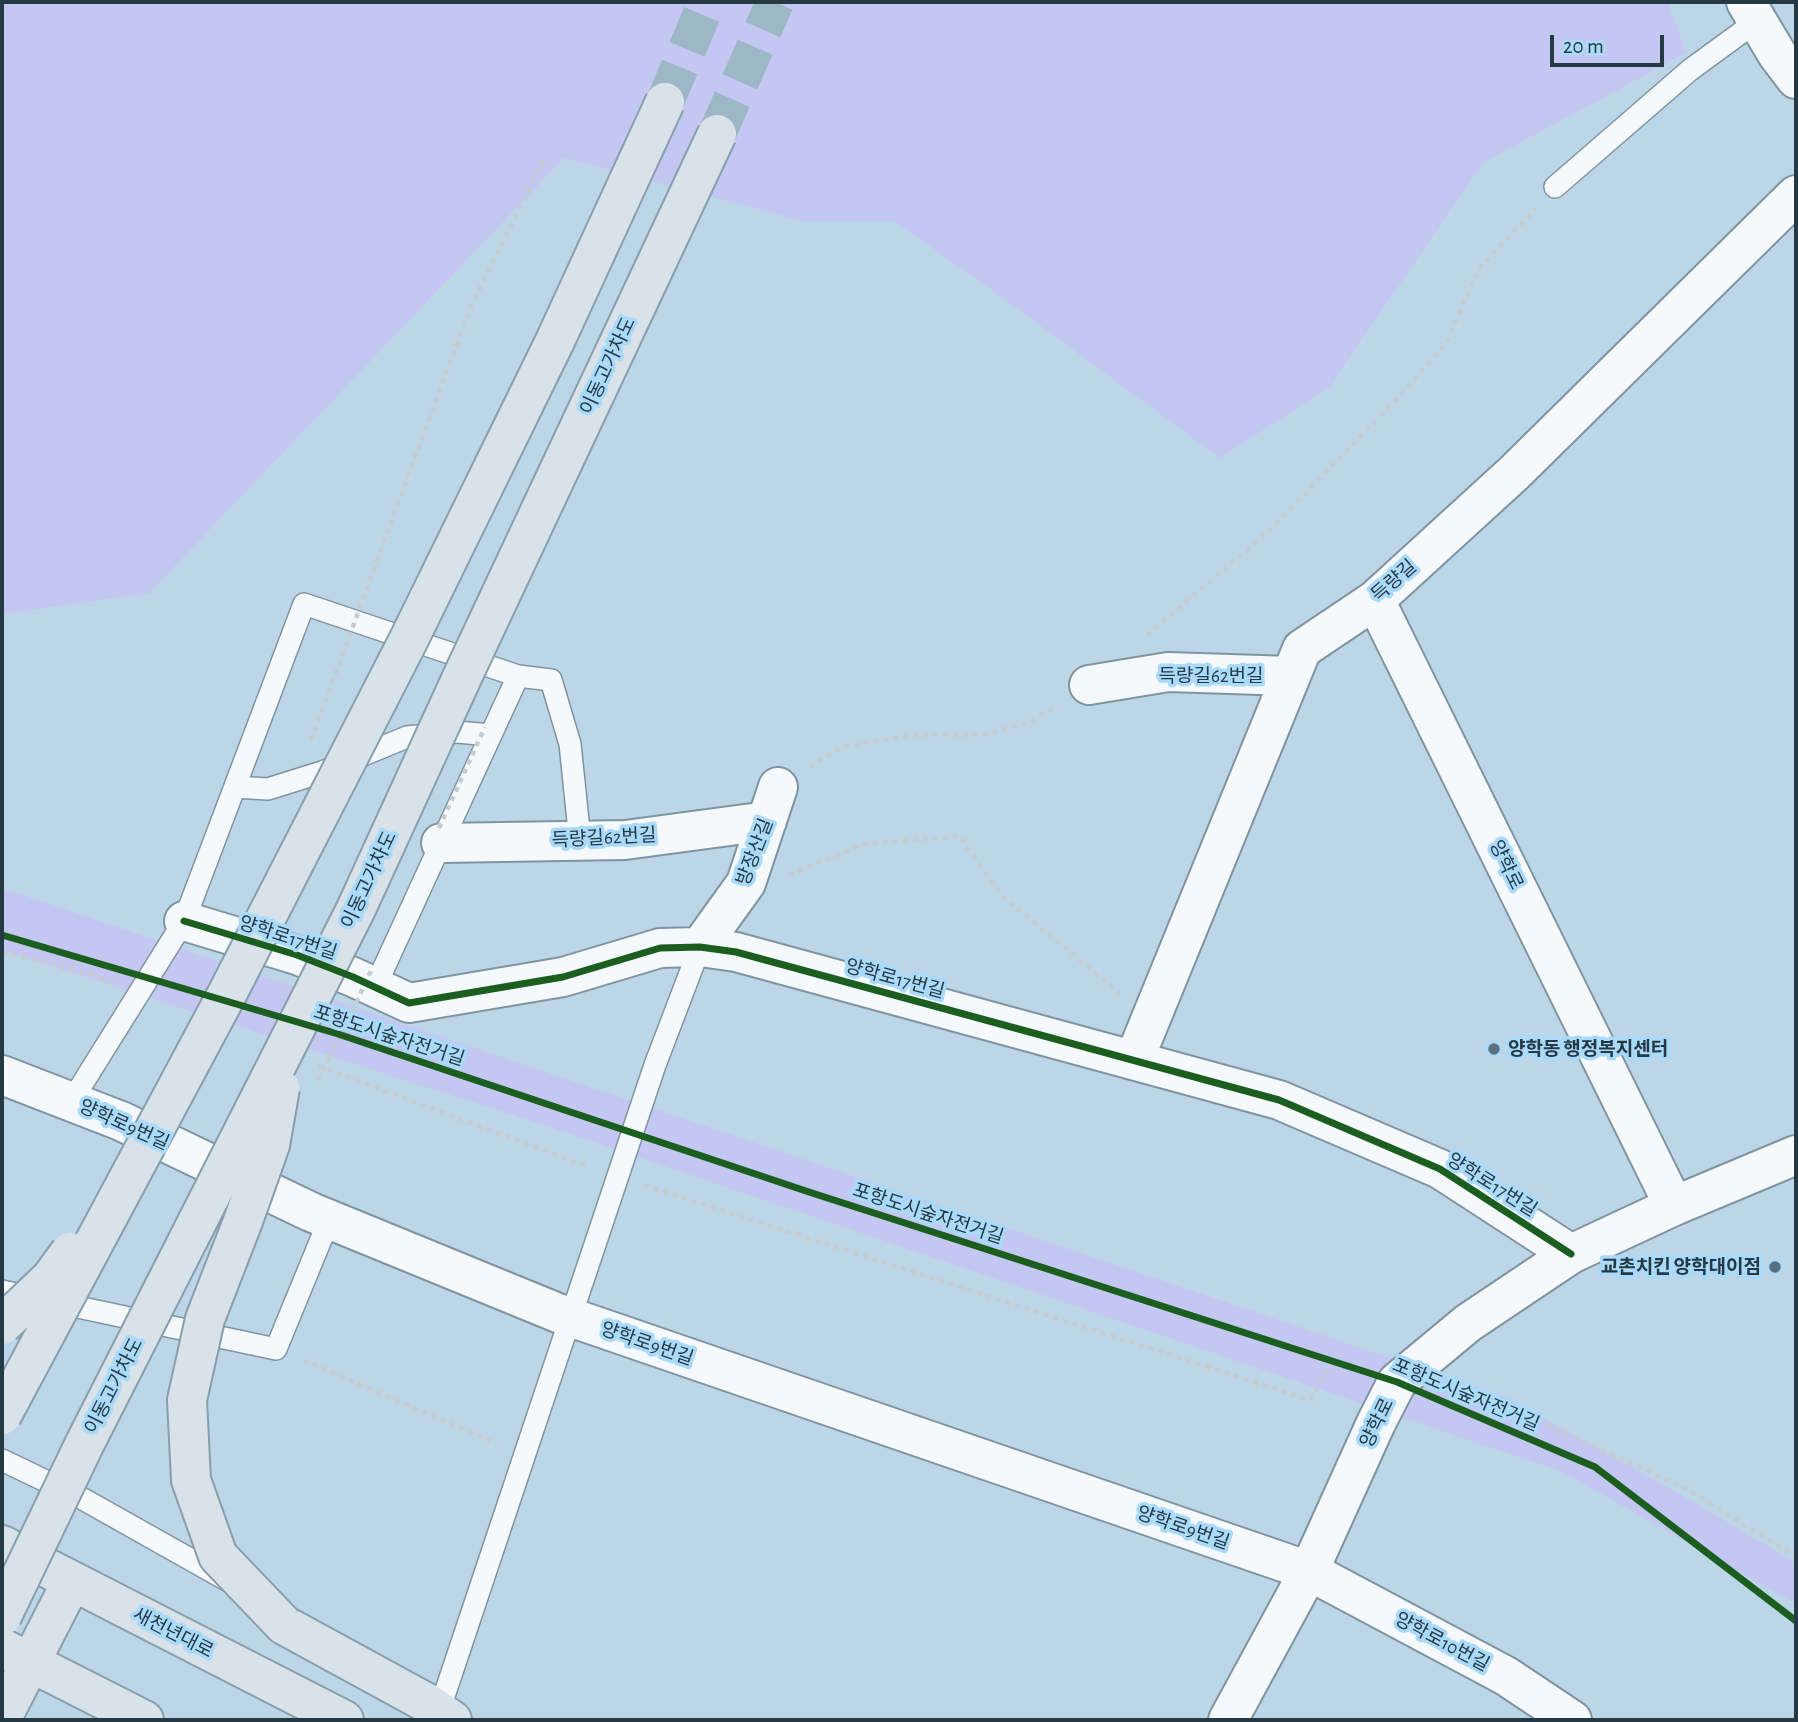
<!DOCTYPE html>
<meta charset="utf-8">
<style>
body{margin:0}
#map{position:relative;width:1798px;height:1722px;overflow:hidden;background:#bcd6e7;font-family:"Alegreya Sans",sans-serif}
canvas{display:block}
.frame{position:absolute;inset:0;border:4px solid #253945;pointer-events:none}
.scale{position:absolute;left:1550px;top:35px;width:114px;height:32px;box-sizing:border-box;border:4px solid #253945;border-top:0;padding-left:9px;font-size:21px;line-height:24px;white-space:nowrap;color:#253945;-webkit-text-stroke:5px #aadaf9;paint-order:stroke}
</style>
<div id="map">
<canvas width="1798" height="1722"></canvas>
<div class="frame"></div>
<div class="scale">20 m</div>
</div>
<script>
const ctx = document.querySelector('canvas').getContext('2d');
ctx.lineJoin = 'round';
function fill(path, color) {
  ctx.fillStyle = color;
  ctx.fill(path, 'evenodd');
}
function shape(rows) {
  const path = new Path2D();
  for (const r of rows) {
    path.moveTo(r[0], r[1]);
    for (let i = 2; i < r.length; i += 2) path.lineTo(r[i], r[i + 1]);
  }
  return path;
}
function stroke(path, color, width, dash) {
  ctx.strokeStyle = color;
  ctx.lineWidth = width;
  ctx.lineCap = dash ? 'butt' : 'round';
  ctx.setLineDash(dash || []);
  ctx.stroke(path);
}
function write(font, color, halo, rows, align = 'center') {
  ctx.font = font + ' "Alegreya Sans","Noto Sans KR",sans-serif';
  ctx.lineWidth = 7;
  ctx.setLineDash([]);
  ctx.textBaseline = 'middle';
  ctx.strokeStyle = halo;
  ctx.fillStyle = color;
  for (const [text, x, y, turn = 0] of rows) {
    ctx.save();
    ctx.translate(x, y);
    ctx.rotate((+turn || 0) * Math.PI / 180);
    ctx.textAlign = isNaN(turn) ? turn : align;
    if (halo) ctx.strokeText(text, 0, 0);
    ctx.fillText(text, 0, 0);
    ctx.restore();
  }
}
const green = shape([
 [2,2,1668,2,1686,53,1484,162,1329,387,1220,458,1007,301,894,221,807,222,564,158,149,593,2,614],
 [2,888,1509,1398,1685,1497,1796,1563,1796,1604,1563,1472,541,1124,2,950]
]);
const primaryTunnel = shape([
 [665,102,707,2],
 [717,134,775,2]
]);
const path = shape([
 [1147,635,1270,530,1409,386,1447,342,1478,270,1536,208],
 [810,767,841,747,911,735,983,735,1027,723,1058,705],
 [789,875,864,844,959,836,1004,898,1120,993],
 [2,952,87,973,112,983],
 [329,1058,350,1015],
 [318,1066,589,1167],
 [644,1185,1310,1400,1333,1362],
 [303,1360,497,1444],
 [1457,1380,1488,1397,1690,1491,1796,1557]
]);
const service = shape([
 [1555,187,1690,70,1757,21],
 [518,676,551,680,570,744,580,840],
 [235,787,268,789,322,772,407,737,458,732,490,735],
 [71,1102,184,921,304,604,518,676,375,987],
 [2,1291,276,1349,329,1220],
 [2,1460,83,1499,227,1580],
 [442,1702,655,1065,700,947]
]);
const minor = shape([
 [1746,2,1777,54,1796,79],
 [1375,600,1674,1206],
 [1089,685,1168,672,1291,676],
 [441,843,625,840,767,821],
 [184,921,297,955,353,977,409,1003,563,977,660,948,700,947,736,952,1279,1100,1440,1169,1571,1254],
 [700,947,746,883,778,787],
 [1134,1060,1302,649,1375,600,1514,473,1796,195]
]);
const tertiary = shape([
 [1309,1571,1376,1423,1397,1382,1468,1323,1571,1254,1674,1206,1796,1155]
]);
const secondary = shape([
 [2,1075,121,1121,311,1212,558,1313,1309,1571,1506,1676,1572,1720],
 [1228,1720,1309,1571]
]);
const primary = shape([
 [2,1545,344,1720],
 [284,1625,427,1703,452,1720],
 [2,1648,144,1720],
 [2,1718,72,1581]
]);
const pathBridge = shape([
 [311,740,471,306,545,157],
 [439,828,485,727],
 [352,1012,371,971],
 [318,1080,329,1058]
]);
const primaryBridge = shape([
 [280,1088,270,1145,243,1221,205,1319,187,1400,191,1480,218,1556,284,1625],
 [2,1325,51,1278,70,1252],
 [2,1415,227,994,409,639,555,341,665,102],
 [2,1616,85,1443,356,909,464,673,717,134]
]);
const cycleway = shape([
 [184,921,297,955,353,977,409,1003,563,977,660,948,700,947,736,952,1279,1100,1440,1169,1571,1254],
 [2,935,338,1034,809,1192,1397,1382,1595,1467,1796,1621]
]);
const markers = [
 [1494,1049,7,"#5a707e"],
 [1775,1267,7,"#5a707e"]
];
const streetNames = [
 ["이동고가차도",608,366,-65],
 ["득량길",1394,581,-41],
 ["득량길62번길",1211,676],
 ["득량길62번길",604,838,-3],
 ["방장산길",755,852,-69],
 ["양학로",1506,865,64],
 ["이동고가차도",369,880,-65],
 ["양학로17번길",288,938,18],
 ["양학로17번길",895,979,15],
 ["포항도시숲자전거길",389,1036,18],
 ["양학로9번길",124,1125,24],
 ["양학로17번길",1492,1185,32],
 ["포항도시숲자전거길",928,1214,18],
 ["양학로9번길",647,1344,19],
 ["이동고가차도",114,1386,-63],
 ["포항도시숲자전거길",1466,1395,23],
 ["양학로",1377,1423,-64],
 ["양학로9번길",1183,1528,19],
 ["새천년대로",173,1633,27],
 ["양학로10번길",1442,1642,28]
];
const poiNames = [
 ["양학동 행정복지센터",1508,1049],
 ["교촌치킨 양학대이점",1761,1267,"right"]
];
fill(green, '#c4c7f1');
stroke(primaryTunnel, '#9eb7c7', 38, [38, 19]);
stroke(service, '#7f94a1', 24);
stroke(minor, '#7f94a1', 42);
stroke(tertiary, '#7f94a1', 42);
stroke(secondary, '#7f94a1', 42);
stroke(primary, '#879eac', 42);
stroke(path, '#c5cdd2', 4.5, [5, 5]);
stroke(service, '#f5f9fb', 21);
stroke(minor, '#f5f9fb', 38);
stroke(tertiary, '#f5f9fb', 38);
stroke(secondary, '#f5f9fb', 38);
stroke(primary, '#d9e2e8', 38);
stroke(primaryBridge, '#879eac', 42, []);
stroke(pathBridge, '#c5cdd2', 4.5, [5, 5]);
stroke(primaryBridge, '#d9e2e8', 38);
stroke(cycleway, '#1b5e20', 7);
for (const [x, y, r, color] of markers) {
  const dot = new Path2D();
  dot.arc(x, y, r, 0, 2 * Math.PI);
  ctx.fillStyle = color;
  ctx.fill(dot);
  stroke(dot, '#aadaf9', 2.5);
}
write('19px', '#253945', '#aadaf9', streetNames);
write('bold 19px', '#253945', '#aadaf9', poiNames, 'left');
</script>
